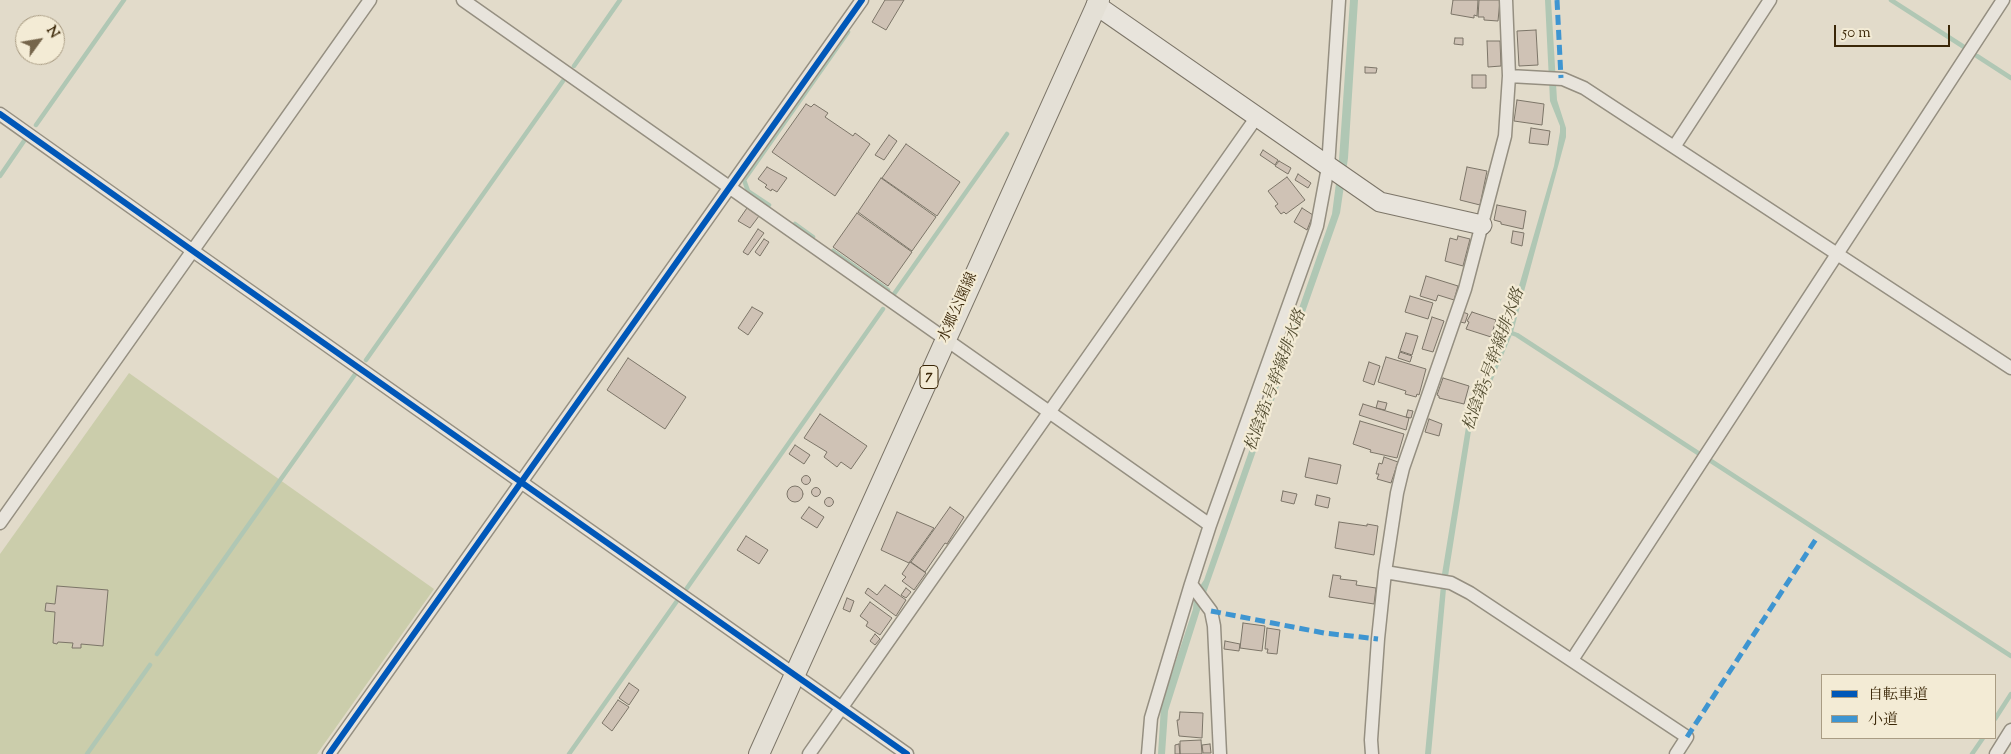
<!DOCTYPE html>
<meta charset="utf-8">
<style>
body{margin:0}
#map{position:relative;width:2011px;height:754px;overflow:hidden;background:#e2dbca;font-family:"Sorts Mill Goudy","Noto Serif JP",serif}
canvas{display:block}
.legend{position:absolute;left:1821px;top:674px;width:175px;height:65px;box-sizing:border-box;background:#f3ebd5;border:1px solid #a99c83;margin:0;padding:6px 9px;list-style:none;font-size:15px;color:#3a2607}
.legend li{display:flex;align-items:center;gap:10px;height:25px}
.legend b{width:25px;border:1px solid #a99c83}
.north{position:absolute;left:15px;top:15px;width:50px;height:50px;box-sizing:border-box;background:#f3ebd5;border:1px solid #a99c83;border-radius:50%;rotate:58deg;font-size:14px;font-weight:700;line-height:20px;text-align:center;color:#3a2607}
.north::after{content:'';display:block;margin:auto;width:18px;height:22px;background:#75654b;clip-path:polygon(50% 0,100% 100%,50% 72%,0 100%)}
.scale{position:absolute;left:1834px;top:25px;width:116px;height:22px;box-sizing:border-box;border:2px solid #3a2607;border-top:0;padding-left:6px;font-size:15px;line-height:18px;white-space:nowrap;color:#3a2607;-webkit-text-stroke:4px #f3ebd5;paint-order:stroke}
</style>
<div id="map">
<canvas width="2011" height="754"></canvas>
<ul class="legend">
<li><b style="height:6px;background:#0057b8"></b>自転車道</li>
<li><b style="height:6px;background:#3e95d1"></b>小道</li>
</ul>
<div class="north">N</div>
<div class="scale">50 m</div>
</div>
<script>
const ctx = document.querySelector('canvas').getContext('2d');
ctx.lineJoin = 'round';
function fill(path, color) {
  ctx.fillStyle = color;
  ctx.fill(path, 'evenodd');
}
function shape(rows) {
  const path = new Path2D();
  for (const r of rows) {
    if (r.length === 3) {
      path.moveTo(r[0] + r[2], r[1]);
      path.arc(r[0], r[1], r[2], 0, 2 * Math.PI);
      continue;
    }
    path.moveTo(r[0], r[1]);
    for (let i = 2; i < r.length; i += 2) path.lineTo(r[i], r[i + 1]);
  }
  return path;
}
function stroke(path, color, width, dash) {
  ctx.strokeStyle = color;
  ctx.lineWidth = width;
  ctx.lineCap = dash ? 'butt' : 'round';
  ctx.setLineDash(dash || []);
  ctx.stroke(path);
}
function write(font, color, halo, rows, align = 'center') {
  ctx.font = font + ' "Sorts Mill Goudy","Noto Serif JP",serif';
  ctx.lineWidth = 4.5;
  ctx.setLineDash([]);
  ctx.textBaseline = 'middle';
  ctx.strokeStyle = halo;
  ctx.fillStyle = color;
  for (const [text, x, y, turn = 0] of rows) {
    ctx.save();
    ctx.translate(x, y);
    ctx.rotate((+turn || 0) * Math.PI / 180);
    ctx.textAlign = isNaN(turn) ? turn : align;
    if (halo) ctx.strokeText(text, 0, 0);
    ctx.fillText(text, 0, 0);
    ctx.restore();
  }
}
const green = shape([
 [129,373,434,589,317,754,0,754,0,554]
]);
const water = shape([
 [1350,0,1358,0,1348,158,1340,213,1201,607,1168,711,1165,754,1158,754,1161,706,1193,609,1194,595,1204,580,1332,214,1339,160],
 [1545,0,1551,0,1557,100,1566,128,1566,137,1513,332,1471,431,1446,589,1431,754,1425,754,1442,574,1466,427,1507,327,1554,166,1560,132,1560,126,1550,101]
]);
const stream = shape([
 [1891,0,1964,47],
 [1977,56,2011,78],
 [574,66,620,0],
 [36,125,124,0],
 [0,176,24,141],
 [769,205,748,191,744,180,848,32],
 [795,224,813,237],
 [833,251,888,290],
 [894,294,1007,134],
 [1509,332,1517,335,1698,453],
 [366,360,563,81],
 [1711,461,2011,656],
 [687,588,883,309],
 [157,654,356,373],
 [1995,719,2011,694],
 [87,754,150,665],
 [569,754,677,601],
 [1972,754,1983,738]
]);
const building = shape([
 [885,0,904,0,886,30,872,22,885,0],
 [1453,0,1478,0,1477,16,1474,15,1474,18,1451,14,1453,0],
 [1479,0,1500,0,1498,21,1484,20,1484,17,1478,17,1479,0],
 [1536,30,1538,65,1519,66,1517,31,1536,30],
 [1455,38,1463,38,1463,45,1454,44,1455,38],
 [1487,41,1500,41,1501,66,1488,67,1487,41],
 [1365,67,1377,68,1376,73,1365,73,1365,67],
 [1472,75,1486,75,1486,88,1472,88,1472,75],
 [1517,100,1544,104,1542,125,1514,121,1517,100],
 [806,104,811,107,814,104,828,113,825,117,853,136,855,133,870,144,835,196,772,152,806,104],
 [1531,128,1550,131,1548,145,1529,143,1531,128],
 [889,135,897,141,884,160,875,155,889,135],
 [906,144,960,182,937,216,882,178,906,144],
 [1263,150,1278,160,1275,165,1260,155,1263,150],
 [1279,161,1291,168,1288,174,1275,166,1279,161],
 [767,167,787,178,777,192,772,189,771,191,765,187,767,185,758,179,767,167],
 [1467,167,1487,171,1480,205,1460,200,1467,167],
 [1298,174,1311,183,1308,188,1295,180,1298,174],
 [1287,177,1305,200,1286,214,1284,212,1281,214,1275,206,1278,204,1268,191,1287,177],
 [881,178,936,217,912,251,858,212,881,178],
 [1497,205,1526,211,1523,229,1501,224,1501,222,1494,220,1497,205],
 [747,208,759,216,750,228,738,221,747,208],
 [1302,208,1313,215,1307,230,1294,222,1302,208],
 [857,213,912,252,888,286,833,247,857,213],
 [758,229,764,233,748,255,743,252,758,229],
 [1513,231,1524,233,1522,246,1511,243,1513,231],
 [1458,236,1470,239,1463,266,1445,261,1450,238,1457,240,1458,236],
 [764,239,769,242,760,256,755,252,764,239],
 [1426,276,1458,286,1454,300,1438,295,1436,301,1420,296,1426,276],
 [1410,296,1433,303,1428,319,1405,312,1410,296],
 [752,307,763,313,748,335,738,328,752,307],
 [1463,312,1468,314,1465,323,1460,322,1463,312],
 [1472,312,1496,320,1491,337,1466,329,1469,322,1467,321,1472,312],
 [1432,317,1444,321,1433,352,1422,349,1432,317],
 [1406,333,1418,336,1412,355,1400,351,1406,333],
 [1400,352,1412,356,1410,362,1398,358,1400,352],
 [1386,357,1426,369,1419,395,1417,394,1416,397,1405,394,1406,391,1378,382,1386,357],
 [628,358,686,397,665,429,607,390,628,358],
 [1369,362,1380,366,1374,385,1363,381,1369,362],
 [1443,378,1469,386,1464,404,1439,398,1439,396,1437,395,1443,378],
 [1378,401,1387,403,1385,410,1376,408,1378,401],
 [1363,404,1409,418,1406,430,1359,415,1363,404],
 [1408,410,1413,411,1411,418,1406,417,1408,410],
 [820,414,867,446,851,469,841,462,837,467,824,457,827,452,804,438,820,414],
 [1429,419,1442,424,1439,436,1425,432,1429,419],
 [1360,421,1404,434,1397,458,1370,452,1371,450,1353,444,1360,421],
 [795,445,810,455,804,464,789,454,795,445],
 [1384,457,1398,462,1391,483,1377,479,1379,474,1376,474,1379,463,1382,464,1384,457],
 [1309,458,1341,465,1337,484,1305,477,1309,458],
 [806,480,4.5],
 [795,494,8],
 [816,492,4.5],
 [1283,491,1297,494,1294,504,1281,501,1283,491],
 [1317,495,1330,498,1328,508,1315,505,1317,495],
 [829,502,4.5],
 [809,507,824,517,817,528,801,518,809,507],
 [950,507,964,517,947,544,945,543,925,572,911,562,950,507],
 [897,512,934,528,909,563,881,550,897,512],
 [1339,522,1367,526,1367,524,1378,526,1374,555,1335,548,1339,522],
 [746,536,768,550,759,564,737,550,746,536],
 [910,562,926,573,914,590,902,581,906,577,902,574,910,562],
 [1333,575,1341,576,1340,579,1357,581,1356,585,1376,588,1374,604,1329,597,1333,575],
 [885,585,906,600,896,616,865,593,868,588,877,595,885,585],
 [57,586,108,590,103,646,81,644,81,648,72,648,73,643,58,642,57,644,53,643,55,612,45,611,46,603,55,604,57,586],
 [906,588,911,592,906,598,901,595,906,588],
 [847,598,854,601,850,612,843,609,847,598],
 [870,602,892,618,880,635,866,626,868,622,860,616,870,602],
 [1243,623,1265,626,1262,651,1240,648,1243,623],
 [1267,628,1280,630,1277,654,1267,653,1268,649,1265,649,1267,628],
 [875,634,880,639,875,645,870,641,875,634],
 [1225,641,1240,644,1239,651,1224,649,1225,641],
 [629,683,639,690,629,705,619,698,629,683],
 [618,700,629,707,612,731,602,723,618,700],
 [1180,712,1203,713,1202,738,1179,736,1177,720,1179,720,1180,712],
 [1201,740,1202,754,1180,754,1180,741,1201,740],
 [1179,744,1180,754,1175,754,1175,745,1179,744],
 [1210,744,1211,753,1203,753,1202,745,1210,744]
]);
const street = shape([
 [463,0,1210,525],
 [1509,76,1563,79,1584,88,2011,368],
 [0,114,193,251,907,754],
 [1674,147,1770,0],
 [0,523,370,0],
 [1385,572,1451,583,1470,593,1687,737,1676,754],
 [1572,660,2003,0],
 [329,754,862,0],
 [809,754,1256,118],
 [1148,754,1151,718,1191,584],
 [1220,754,1214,626,1211,611,1191,584,1210,525,1317,226,1328,167,1339,0],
 [1372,754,1371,740,1378,639,1385,572,1397,493,1403,468,1465,289,1505,136,1509,76,1506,0],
 [1996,754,2011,730]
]);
const secondary = shape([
 [1096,5,1380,202,1482,225]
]);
const primary = shape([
 [759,754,1099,0]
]);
const quiet = shape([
 [1557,0,1561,78],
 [1211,611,1324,633,1378,639],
 [1687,737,1818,536]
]);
const cycleway = shape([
 [0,114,193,251,907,754],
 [329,754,862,0]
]);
const shields = [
 [929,377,18]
];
const shieldNames = [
 ["7",929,377]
];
const streetNames = [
 ["水郷公園線",959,308,-66]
];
const waterNames = [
 ["松陰第5号幹線排水路",1495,360,-70],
 ["松陰第1号幹線排水路",1277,381,-70]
];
fill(green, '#cbcdab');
fill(water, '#b0c7b4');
stroke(stream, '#b0c7b4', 4.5);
fill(building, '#cfc2b5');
stroke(building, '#7c7568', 1);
stroke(street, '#958f81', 15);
stroke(secondary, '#7c7568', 21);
stroke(primary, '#7c7568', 22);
stroke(street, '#e8e4dc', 12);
stroke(secondary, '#e8e4dc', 19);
stroke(primary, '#e4e0d6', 20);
stroke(quiet, '#3e95d1', 5, [10, 5]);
stroke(cycleway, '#0057b8', 6);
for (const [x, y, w] of shields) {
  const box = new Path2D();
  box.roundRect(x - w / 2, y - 11.5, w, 23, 4);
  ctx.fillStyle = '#f3ebd5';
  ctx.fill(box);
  stroke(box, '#3a2607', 1);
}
write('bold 14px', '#3a2607', null, shieldNames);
write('15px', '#3a2607', '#f3ebd5', streetNames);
write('italic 16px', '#524c30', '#f3ebd5', waterNames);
</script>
